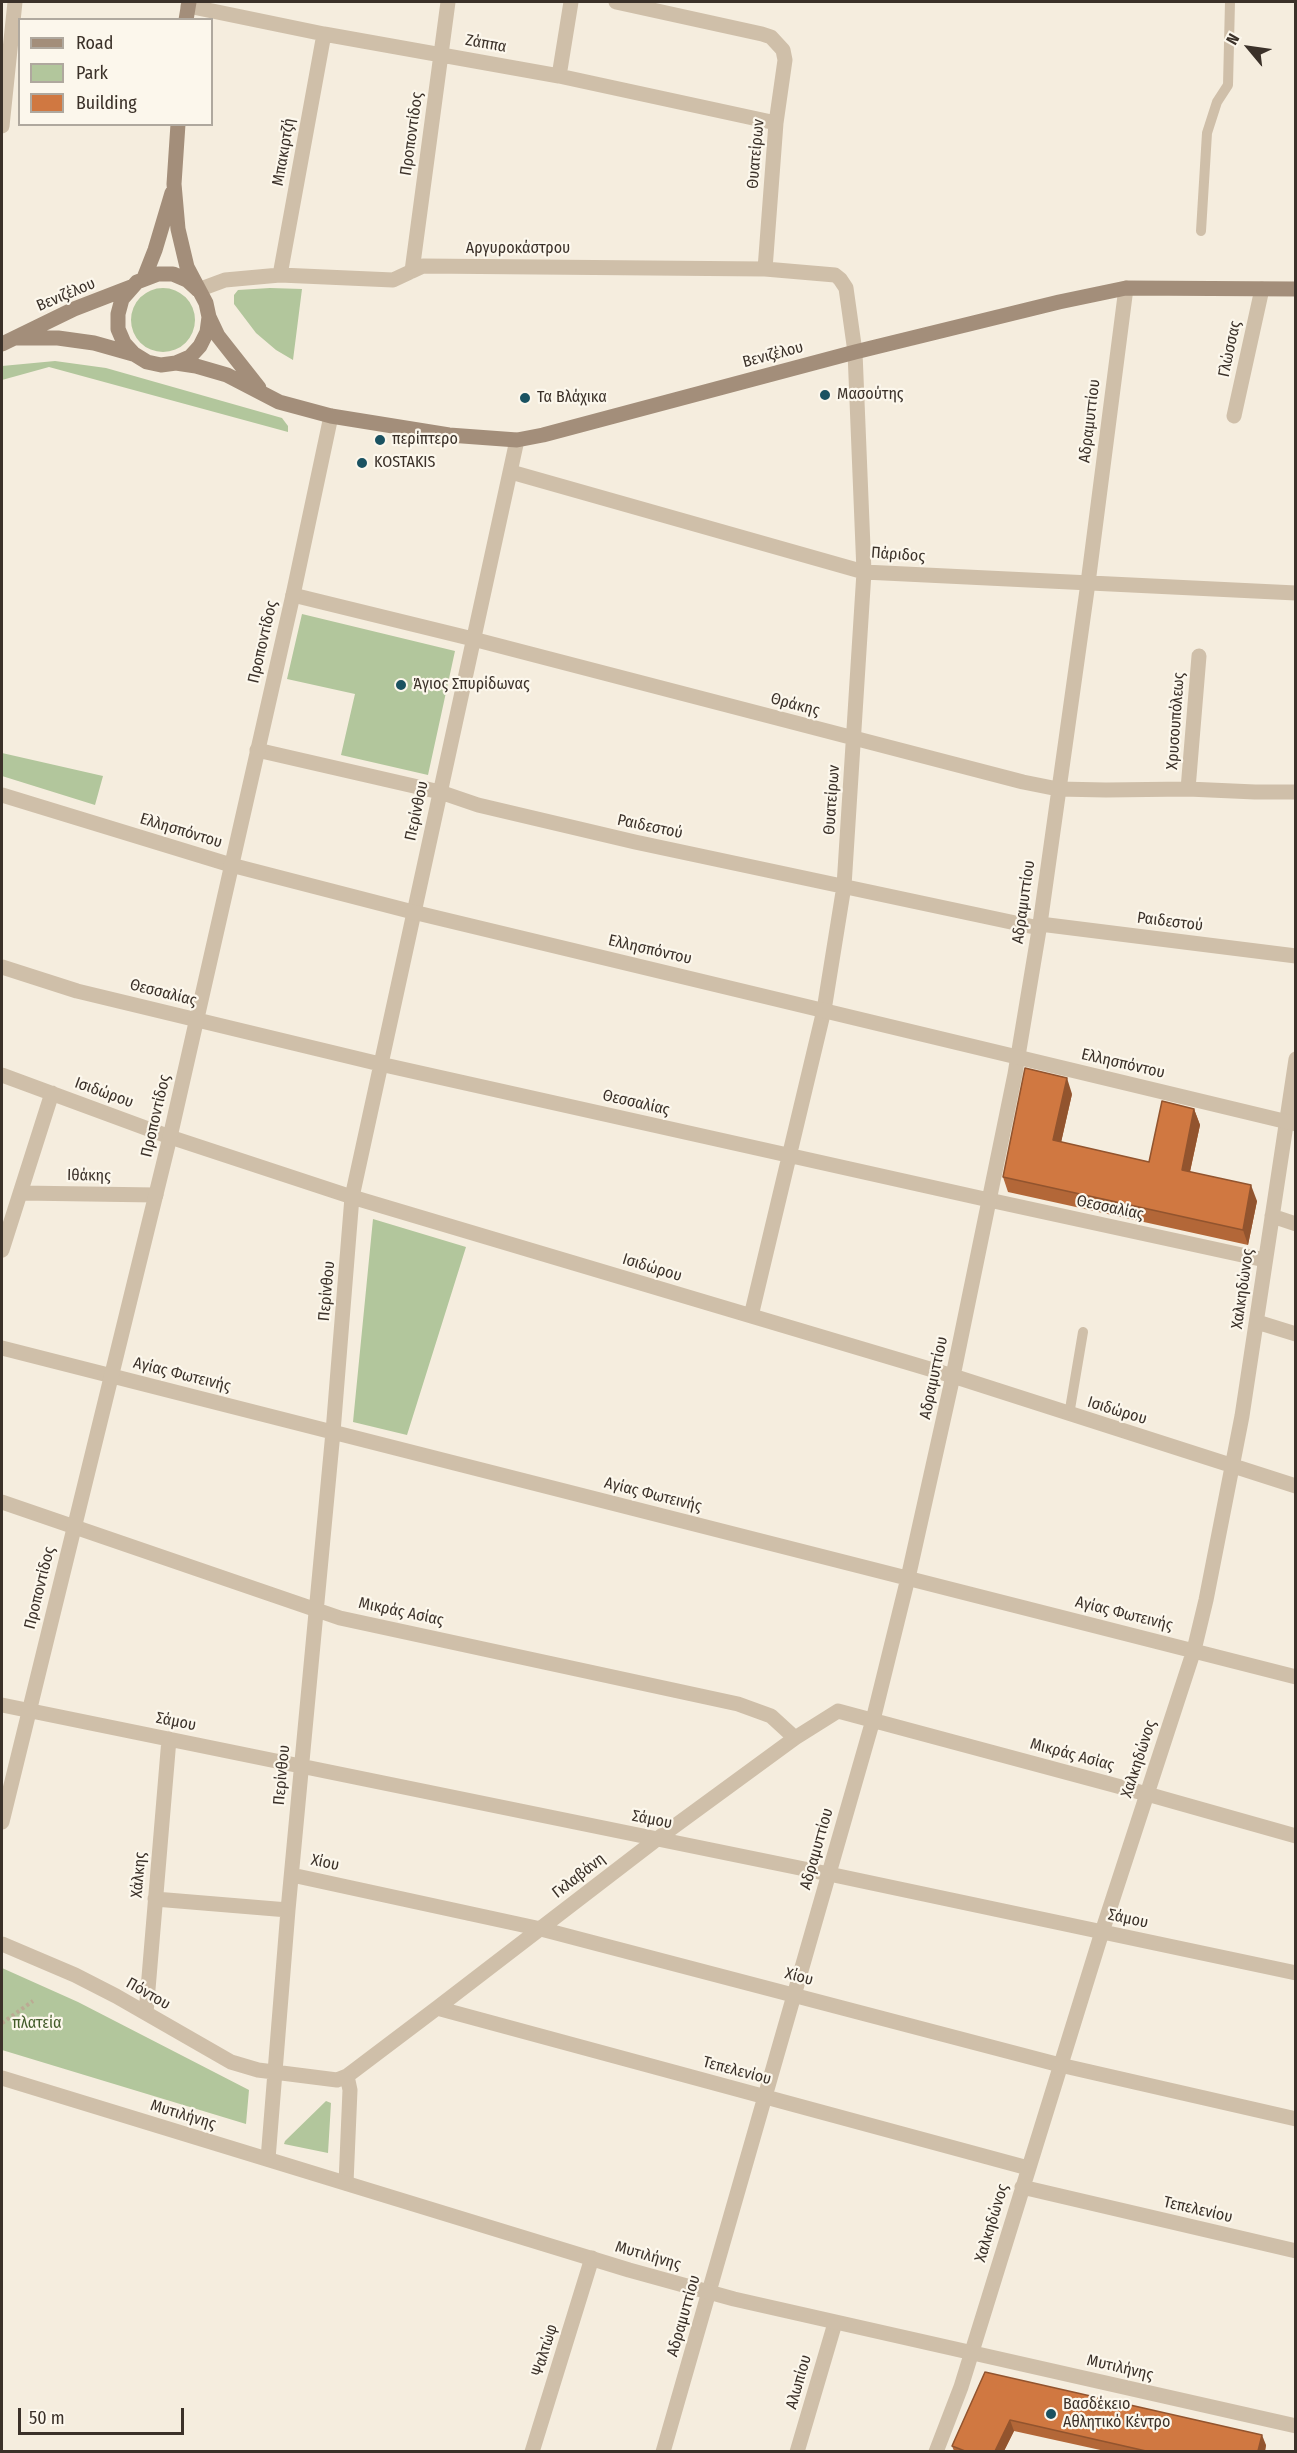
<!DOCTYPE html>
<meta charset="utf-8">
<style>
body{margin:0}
#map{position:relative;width:1297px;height:2453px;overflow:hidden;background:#f5edde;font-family:"Fira Sans Condensed",sans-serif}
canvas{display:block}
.frame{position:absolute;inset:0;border:3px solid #3b3129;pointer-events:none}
.legend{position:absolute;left:18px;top:18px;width:195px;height:108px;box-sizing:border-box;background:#fcf7ec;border:2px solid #afa89e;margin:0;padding:8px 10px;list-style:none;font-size:18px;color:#3b3129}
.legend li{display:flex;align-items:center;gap:12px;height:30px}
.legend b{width:30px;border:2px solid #afa89e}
.north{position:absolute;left:1219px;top:18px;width:60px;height:60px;-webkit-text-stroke:4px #fcf7ec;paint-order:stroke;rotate:299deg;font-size:16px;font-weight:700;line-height:24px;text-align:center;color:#3b3129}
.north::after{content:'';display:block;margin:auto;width:21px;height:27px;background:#3b3129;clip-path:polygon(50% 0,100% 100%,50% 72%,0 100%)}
.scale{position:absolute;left:18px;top:2408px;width:166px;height:27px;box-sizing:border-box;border:3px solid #3b3129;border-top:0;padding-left:8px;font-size:18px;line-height:21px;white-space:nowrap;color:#3b3129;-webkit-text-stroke:4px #fcf7ec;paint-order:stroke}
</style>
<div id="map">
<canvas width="1297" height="2453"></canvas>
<div class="frame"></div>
<ul class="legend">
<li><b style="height:8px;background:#a38e7a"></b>Road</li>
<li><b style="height:16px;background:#b2c69c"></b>Park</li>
<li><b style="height:16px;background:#d07841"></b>Building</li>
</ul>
<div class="north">N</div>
<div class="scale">50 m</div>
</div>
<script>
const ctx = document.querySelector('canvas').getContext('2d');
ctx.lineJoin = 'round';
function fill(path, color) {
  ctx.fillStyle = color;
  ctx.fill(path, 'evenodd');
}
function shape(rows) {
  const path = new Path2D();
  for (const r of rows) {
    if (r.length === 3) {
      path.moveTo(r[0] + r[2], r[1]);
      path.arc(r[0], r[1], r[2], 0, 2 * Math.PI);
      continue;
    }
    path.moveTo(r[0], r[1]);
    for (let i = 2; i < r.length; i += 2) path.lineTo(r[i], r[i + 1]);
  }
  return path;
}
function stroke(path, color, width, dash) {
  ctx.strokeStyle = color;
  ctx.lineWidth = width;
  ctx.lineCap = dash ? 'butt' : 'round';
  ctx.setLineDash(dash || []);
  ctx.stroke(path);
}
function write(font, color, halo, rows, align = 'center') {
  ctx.font = font + ' "Fira Sans Condensed",sans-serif';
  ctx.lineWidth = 4.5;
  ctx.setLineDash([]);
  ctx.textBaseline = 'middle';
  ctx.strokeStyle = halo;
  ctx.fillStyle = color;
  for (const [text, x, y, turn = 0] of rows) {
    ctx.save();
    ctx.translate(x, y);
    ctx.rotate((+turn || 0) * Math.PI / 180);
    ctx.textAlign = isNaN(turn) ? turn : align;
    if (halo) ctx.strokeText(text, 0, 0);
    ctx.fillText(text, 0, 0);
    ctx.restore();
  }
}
const green = shape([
 [163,320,32],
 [270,288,302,289,293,360,276,350,256,333,234,304,234,295,238,290],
 [55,361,106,368,282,418,288,426,288,432,49,367,2,380,2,366],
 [302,614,455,651,428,775,341,755,355,694,287,679],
 [2,753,103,776,95,805,2,776],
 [373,1219,466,1247,407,1435,353,1422],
 [2,1968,78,2002,249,2090,246,2124,2,2050],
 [326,2101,331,2103,328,2153,284,2144,285,2141]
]);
const path = shape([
 [2,2023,33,2001]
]);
const service = shape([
 [1201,231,1207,133,1217,102,1228,85,1230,2],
 [1069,1415,1083,1332]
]);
const pedestrian = shape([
 [989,1200,1265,1260]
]);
const minor = shape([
 [616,2,762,34,771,37,783,50,785,60,776,123,765,269],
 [188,6,324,34,559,76,776,123],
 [559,76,571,2],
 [2,126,15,2],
 [412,271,448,2],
 [280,275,324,34],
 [198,290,225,280,280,275,393,280,423,266,765,269,835,275,840,279,846,288,855,352,864,572,844,886,824,1010,751,1316],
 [1234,416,1262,289],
 [511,472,864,572,1296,593],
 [293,595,473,639,1023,782,1058,789,1106,790,1188,789,1255,792,1296,792],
 [257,750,440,792,478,805,635,842,1039,928],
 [1188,789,1199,656],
 [2,795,231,865],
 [1040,924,1296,956],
 [2,967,77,991,380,1064,989,1200],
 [2,1075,170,1137,352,1197,953,1376,1296,1486],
 [21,1193,156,1195],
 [1272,1216,1296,1224],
 [2,1250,52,1093],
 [1257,1322,1296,1334],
 [2,1348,1296,1677],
 [2,1502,340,1618,738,1704,771,1716,795,1738],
 [2,1705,829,1874,1296,1973],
 [292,1875,541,1929,1060,2065,1296,2119],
 [155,1899,288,1910],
 [2,1944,75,1975,116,1996,231,2062,258,2070,337,2080,347,2076,437,2008,657,1839,795,1738,838,1711,1147,1794,1296,1836],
 [437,2008,1028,2168],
 [146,2013,169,1739],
 [268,2159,288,1910,333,1432,352,1197,517,440],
 [346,2183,350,2090,347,2076],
 [1022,2187,1296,2251],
 [532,2452,592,2258],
 [663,2452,873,1720,908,1578,953,1376,1015,1074,1040,924,1088,583,1126,288],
 [797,2452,835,2323],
 [936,2452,961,2387,1102,1932,1194,1650,1206,1600,1242,1416,1296,1059]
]);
const tertiary = shape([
 [231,865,413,912,1296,1124],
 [2,1822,170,1137,293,595,331,416],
 [2,2078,629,2270,734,2299,1296,2426]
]);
const secondary = shape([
 [186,20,189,2],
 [178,124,174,184,178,229,187,267,206,303,209,317,207,332,200,346,190,357,176,363,161,365,147,362,134,354,124,343,118,329,118,314,122,299,137,282,158,274,173,274,187,280,198,290],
 [144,278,155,250,172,193],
 [209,317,218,336,259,388],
 [15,338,58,338,94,343,133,354],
 [2,344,74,309,131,287],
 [176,363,196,366,227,375,279,402,331,416,449,435,517,440,543,435,855,352,1059,302,1126,288,1296,289]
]);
const wall = shape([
 [1072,1094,1061,1142,1149,1162,1194,1109,1200,1125,1190,1172,1257,1201,1248,1245,1008,1192,1003,1177],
 [985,2372,1266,2445,1265,2451,1105,2451,1014,2431,1004,2451,954,2451,952,2446]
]);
const shadedWall = shape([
 [1067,1078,1072,1094,1058,1156,1053,1140],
 [1194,1109,1200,1125,1187,1185,1182,1170],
 [1251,1185,1257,1201,1248,1245,1243,1230],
 [1010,2420,1014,2431,1004,2451,995,2451],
 [1262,2435,1266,2445,1265,2451,1258,2451]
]);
const building = shape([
 [1025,1068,1067,1078,1053,1140,1149,1162,1162,1101,1194,1109,1182,1170,1251,1185,1243,1230,1003,1177,1025,1068],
 [985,2372,1262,2435,1258,2451,1146,2451,1010,2420,995,2451,965,2451,952,2446,985,2372]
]);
const markers = [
 [825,395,6,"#1a5261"],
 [525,398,6,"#1a5261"],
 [380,440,6,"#1a5261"],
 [362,463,6,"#1a5261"],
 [401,685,6,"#1a5261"],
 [1051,2414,6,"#1a5261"]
];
const streetNames = [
 ["Ζάππα",486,44,10],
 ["Προποντίδος",412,134,-82],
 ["Μπακιρτζή",284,152,-80],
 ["Θυατείρων",756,154,-85],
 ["Αργυροκάστρου",518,249],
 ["Βενιζέλου",66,295,-23],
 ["Γλώσσας",1230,349,-78],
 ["Βενιζέλου",773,355,-15],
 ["Αδραμυττίου",1090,421,-83],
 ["Πάριδος",898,555,4],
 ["Προποντίδος",263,642,-77],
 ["Θράκης",795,705,15],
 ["Χρυσουπόλεως",1176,721,-86],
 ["Θυατείρων",832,800,-86],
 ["Περίνθου",417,811,-78],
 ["Ραιδεστού",650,827,12],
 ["Ελλησπόντου",181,831,17],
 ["Αδραμυττίου",1024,902,-82],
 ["Ραιδεστού",1170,922,7],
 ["Ελλησπόντου",650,950,13],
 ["Θεσσαλίας",163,993,14],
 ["Ελλησπόντου",1123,1064,13],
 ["Ισιδώρου",104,1093,20],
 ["Θεσσαλίας",636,1103,13],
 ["Προποντίδος",156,1116,-77],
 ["Ιθάκης",89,1176,1],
 ["Θεσσαλίας",1110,1208,12],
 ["Ισιδώρου",652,1268,17],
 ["Χαλκηδώνος",1243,1289,-82],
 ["Περίνθου",327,1291,-85],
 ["Αγίας Φωτεινής",182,1375,14],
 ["Αδραμυττίου",934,1378,-78],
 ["Ισιδώρου",1117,1411,17],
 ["Αγίας Φωτεινής",653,1495,14],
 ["Προποντίδος",40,1588,-76],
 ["Μικράς Ασίας",401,1612,12],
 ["Αγίας Φωτεινής",1124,1614,14],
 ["Σάμου",176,1722,11],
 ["Μικράς Ασίας",1072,1755,15],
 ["Χαλκηδώνος",1139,1759,-72],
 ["Περίνθου",282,1775,-85],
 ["Σάμου",652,1820,11],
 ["Αδραμυττίου",817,1849,-74],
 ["Χίου",325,1863,12],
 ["Χάλκης",139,1875,-85],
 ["Γκλαβάνη",579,1876,-38],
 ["Σάμου",1128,1919,12],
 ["Χίου",799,1977,15],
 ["Πόντου",148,1994,30],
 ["Τεπελενίου",737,2071,15],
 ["Μυτιλήνης",183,2115,17],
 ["Τεπελενίου",1198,2210,13],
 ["Χαλκηδώνος",992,2223,-73],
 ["Μυτιλήνης",648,2256,16],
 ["Αδραμυττίου",684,2316,-74],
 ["Ψαλτώφ",545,2350,-73],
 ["Μυτιλήνης",1120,2368,13],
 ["Αλωπίου",799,2382,-74]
];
const poiNames = [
 ["Μασούτης",837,395],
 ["Τα Βλάχικα",537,398],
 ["περίπτερο",392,440],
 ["KOSTAKIS",374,463],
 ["Άγιος Σπυρίδωνας",413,685],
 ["Βασδέκειο",1063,2405],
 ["Αθλητικό Κέντρο",1063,2423]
];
const parkNames = [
 ["πλατεία",37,2024]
];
fill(green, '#b2c69c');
stroke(path, '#bbaa93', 4, [3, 3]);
stroke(service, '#cfbfa9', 10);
stroke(pedestrian, '#cfbfa9', 15);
stroke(minor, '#cfbfa9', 15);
stroke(tertiary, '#cfbfa9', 15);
stroke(secondary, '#a38e7a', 15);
fill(wall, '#b36738');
fill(shadedWall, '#92542e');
fill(building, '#d07841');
stroke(building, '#92542e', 1.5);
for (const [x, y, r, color] of markers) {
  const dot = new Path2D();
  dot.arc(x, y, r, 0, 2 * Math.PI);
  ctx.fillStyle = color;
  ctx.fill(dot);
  stroke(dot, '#fcf7ec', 2);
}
write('16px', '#3b3129', '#fcf7ec', streetNames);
write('16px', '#3b3129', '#fcf7ec', poiNames, 'left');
write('16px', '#435c2a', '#fcf7ec', parkNames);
</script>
